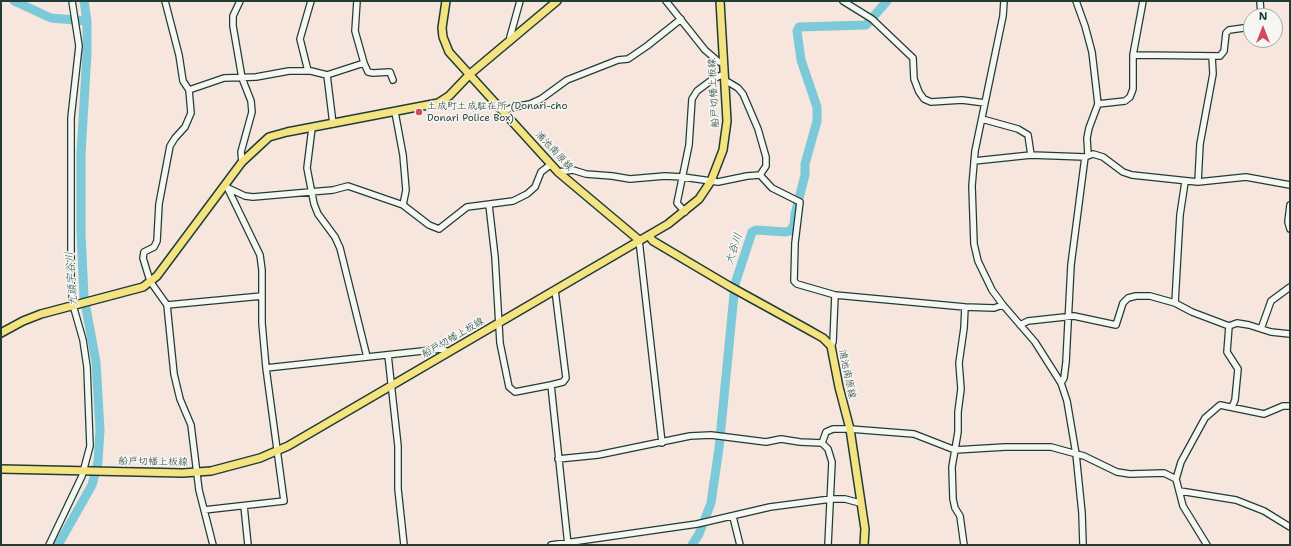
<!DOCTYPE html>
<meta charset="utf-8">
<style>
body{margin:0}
#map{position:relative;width:1291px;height:546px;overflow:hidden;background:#f7e6dd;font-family:"Shantell Sans",sans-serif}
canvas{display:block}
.frame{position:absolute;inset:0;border:2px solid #1f3d34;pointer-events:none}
.north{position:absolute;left:1243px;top:8px;width:40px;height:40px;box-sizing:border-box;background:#f6f6f2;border:1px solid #a0aca6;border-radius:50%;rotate:0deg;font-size:11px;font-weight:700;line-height:16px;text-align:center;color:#1f3d34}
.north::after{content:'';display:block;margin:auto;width:14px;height:18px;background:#d1495b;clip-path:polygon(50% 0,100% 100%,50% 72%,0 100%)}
</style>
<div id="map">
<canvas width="1291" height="546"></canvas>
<div class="frame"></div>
<div class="north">N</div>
</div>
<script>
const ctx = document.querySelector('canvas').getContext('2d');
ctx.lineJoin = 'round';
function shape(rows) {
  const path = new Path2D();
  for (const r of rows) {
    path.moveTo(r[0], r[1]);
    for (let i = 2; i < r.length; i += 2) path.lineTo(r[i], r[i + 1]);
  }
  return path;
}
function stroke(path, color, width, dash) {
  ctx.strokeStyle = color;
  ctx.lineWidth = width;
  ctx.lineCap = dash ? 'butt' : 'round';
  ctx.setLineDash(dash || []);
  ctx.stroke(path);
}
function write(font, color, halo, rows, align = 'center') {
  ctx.font = font + ' "Shantell Sans","Klee One",sans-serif';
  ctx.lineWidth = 3;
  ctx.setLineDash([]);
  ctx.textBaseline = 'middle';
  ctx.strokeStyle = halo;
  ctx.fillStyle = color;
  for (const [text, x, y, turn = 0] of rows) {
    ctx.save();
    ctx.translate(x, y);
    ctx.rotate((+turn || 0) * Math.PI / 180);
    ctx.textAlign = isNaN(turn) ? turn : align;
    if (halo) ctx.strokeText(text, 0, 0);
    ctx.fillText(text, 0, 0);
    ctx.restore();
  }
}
const river = shape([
 [14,1,51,18,87,21],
 [58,545,92,485,98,462,100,430,96,362,84,297,81,233,81,154,87,53,87,21,84,1],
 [692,545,699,534,711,503,719,448,735,284,752,232,756,230,786,232,790,231,794,225,795,214,805,175,805,164,817,121,817,107,801,60,797,31,799,27,866,25,887,1]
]);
const minor = shape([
 [165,1,179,55,183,81,189,90,191,113,185,127,175,138,170,146,159,204,157,241,154,247,144,252,143,258,150,281,167,305,174,374,180,399,191,425,199,490,213,545],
 [240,1,233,16,233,26,242,78,251,101,252,112,241,152,242,162],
 [357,1,355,31,364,63,368,72,373,73,390,72,393,80],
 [666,1,705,50,719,62,723,62],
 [843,1,872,19,913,58,914,79,919,92,924,99,931,102,962,100,985,103],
 [1004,1,1003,16,975,151,972,186,974,244,978,261,992,290,1003,305,1035,342,1061,383,1067,401,1076,454,1082,513,1083,545],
 [1076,1,1085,26,1092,52,1098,104,1089,128,1087,138,1088,155],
 [1260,1,1261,16],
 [510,41,510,37,520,1],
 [1133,55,1143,1],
 [308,71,300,39,311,1],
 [327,75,364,63],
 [725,83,728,82,738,88,743,94,758,129,766,157,766,166,760,175],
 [189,90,224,78,256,77,289,71,311,71,327,75,333,124],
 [1098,104,1125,101,1130,97,1133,89,1133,55,1220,56,1224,51,1226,33,1229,30,1251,27],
 [504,111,514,107,530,104,541,99,567,80,618,60,628,59,647,46,681,19],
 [395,112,403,155,406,190,403,205],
 [982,119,1018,129,1028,135,1031,155],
 [312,128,307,168,314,204,318,214,335,237,340,248,367,357],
 [974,161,1031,155,1085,157,1093,154,1103,157,1123,172,1132,175,1198,182,1246,177,1290,185],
 [558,172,573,170,586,174,612,176,630,179,665,176,683,177,718,182,747,176,760,175,772,188,800,202,795,243,794,281,797,284,835,295,965,307,994,308,1003,305],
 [1198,182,1200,144,1213,74,1212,56],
 [228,188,245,196,253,197,333,190,348,186,403,205,429,225,439,229,467,207,513,201,527,194,535,187,541,172,550,165],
 [489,205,495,257,500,343,509,387,515,392,551,385],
 [1290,205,1288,222,1290,229],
 [685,212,677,203,689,145,692,99,697,91,713,79,724,74],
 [639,240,662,443],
 [555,290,566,378,563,382,551,385,568,545],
 [1175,303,1180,215,1185,182],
 [167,305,262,296],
 [1020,325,1028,321,1074,316,1116,325,1123,303,1128,298,1136,296,1150,296,1175,303,1192,312,1229,326,1237,323,1249,325,1271,332,1290,334],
 [1229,326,1227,352,1238,369,1235,400,1232,407],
 [1261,329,1271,301,1290,287],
 [831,346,833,342,835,295],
 [388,355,398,446,398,489,404,545],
 [266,368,441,349,449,352],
 [1061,383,1064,378,1066,362,1071,265,1085,157],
 [822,443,826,432,833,429,850,429,914,434,955,450,1005,447,1051,447,1084,456,1117,472,1130,474,1164,473,1176,479],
 [558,459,598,455,690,436,711,435,766,442,781,439,800,442,822,443,828,449,832,462,828,545],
 [1180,491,1236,500,1264,511,1290,527],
 [244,506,248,545],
 [204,510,284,501,266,368,262,323,262,270,260,255,228,189],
 [733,517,740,545],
 [49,545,82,476,90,446,87,367,83,340,73,305,71,283,71,118,79,46,72,1],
 [551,545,697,524,770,507,831,499,845,499,860,503],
 [964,545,960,516,955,508,953,499,952,467,958,432,958,412,961,389,959,363,964,328,965,307],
 [1207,545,1183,506,1176,479,1181,462,1205,418,1220,405,1264,414,1283,406,1290,406]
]);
const major = shape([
 [446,1,442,28,443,37,449,52,558,172,639,240],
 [649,236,653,241,729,286,807,329,823,338,831,346,839,387,850,429,865,529,864,545],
 [1,333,23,321,41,314,143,287,157,276,242,162,269,137,287,132,438,103,449,96,470,74,557,1],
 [1,469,183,473,211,471,260,458,288,446,668,224,699,199,711,181,723,150,727,121,720,1]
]);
const markers = [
 [419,112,4,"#d1495b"]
];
const streetNames = [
 ["船戸切幡上板線",714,93,-93],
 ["浦池南原線",554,151,47],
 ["船戸切幡上板線",453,338,-30],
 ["浦池南原線",847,374,78],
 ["船戸切幡上板線",153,462,1]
];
const poiNames = [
 ["土成町土成駐在所 (Donari-cho",427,106],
 ["Donari Police Box)",427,118]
];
const waterNames = [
 ["大谷川",734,249,-72],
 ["九頭宇谷川",72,279,-95]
];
stroke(river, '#7bc9d9', 9);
stroke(minor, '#1f3d34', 8);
stroke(major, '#1f3d34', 10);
stroke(minor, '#f6f6f2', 5.5);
stroke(major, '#f5e382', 7);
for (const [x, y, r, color] of markers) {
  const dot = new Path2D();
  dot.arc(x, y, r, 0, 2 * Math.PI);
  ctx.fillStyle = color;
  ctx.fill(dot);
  stroke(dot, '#f6f6f2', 1.5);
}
write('10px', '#1f3d34', '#f6f6f2', streetNames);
write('10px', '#1f3d34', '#f6f6f2', poiNames, 'left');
write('italic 11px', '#315955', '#f6f6f2', waterNames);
</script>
